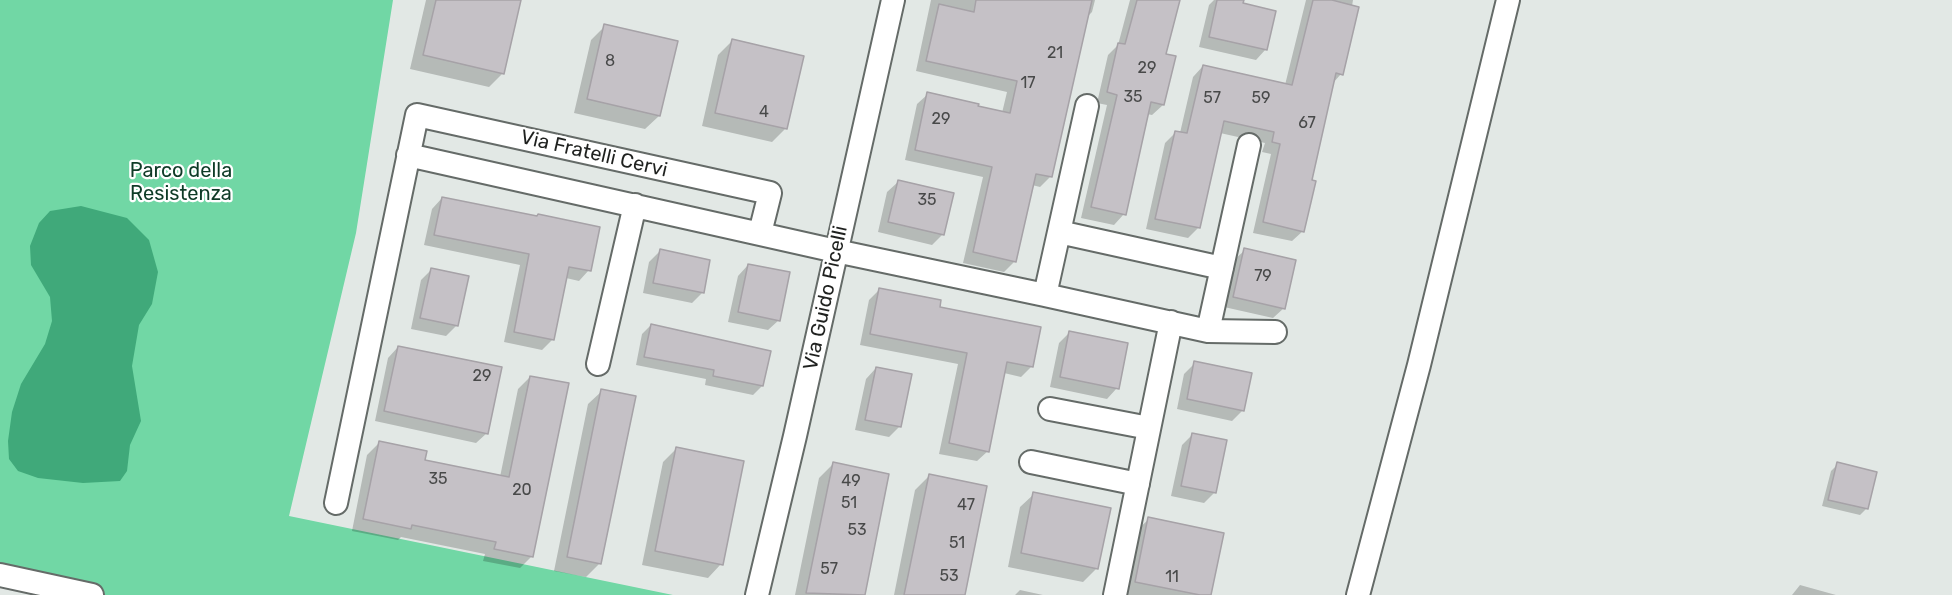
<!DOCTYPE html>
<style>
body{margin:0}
canvas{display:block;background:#e2e8e5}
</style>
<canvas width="1952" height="595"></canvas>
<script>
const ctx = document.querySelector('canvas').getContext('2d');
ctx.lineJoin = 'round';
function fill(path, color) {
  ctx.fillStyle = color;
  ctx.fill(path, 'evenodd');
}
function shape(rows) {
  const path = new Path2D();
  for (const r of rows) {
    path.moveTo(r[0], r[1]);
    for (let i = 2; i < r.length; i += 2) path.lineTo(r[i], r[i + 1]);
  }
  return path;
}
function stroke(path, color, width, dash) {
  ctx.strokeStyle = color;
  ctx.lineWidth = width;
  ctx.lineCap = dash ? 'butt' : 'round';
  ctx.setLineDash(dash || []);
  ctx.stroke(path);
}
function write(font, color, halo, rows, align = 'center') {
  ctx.font = font + ' Rubik,sans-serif';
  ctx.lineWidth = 4.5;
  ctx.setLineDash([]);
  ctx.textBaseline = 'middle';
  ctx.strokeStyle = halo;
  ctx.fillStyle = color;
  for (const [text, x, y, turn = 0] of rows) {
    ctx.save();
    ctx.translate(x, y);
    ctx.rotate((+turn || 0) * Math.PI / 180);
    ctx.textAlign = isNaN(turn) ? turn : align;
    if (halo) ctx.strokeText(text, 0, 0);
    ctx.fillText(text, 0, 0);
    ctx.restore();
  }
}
const green = shape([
 [0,0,393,0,356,233,289,516,673,595,102,595,0,572]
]);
const water = shape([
 [81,206,127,218,149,240,158,272,152,304,139,325,132,366,141,421,130,445,127,471,120,481,83,483,38,478,18,471,9,459,8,441,12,412,21,384,45,344,52,321,50,297,31,265,30,246,39,223,50,211]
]);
const shadow = shape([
 [426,0,510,0,502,74,489,87,410,69],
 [931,0,1095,0,1092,12,1086,18,1050,177,1040,187,1032,185,1014,262,1004,272,963,263,983,177,905,160,917,104,928,94,1002,113,1007,92,916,71],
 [1130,0,1179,0,1164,55,1163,105,1152,115,1147,114,1124,214,1114,225,1081,218,1107,105,1097,103,1108,55,1118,45],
 [1214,0,1242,0,1241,4,1266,49,1256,60,1199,47,1209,5],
 [1306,0,1353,0,1341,74,1333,83,1310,181,1303,231,1292,241,1253,233,1271,154,1262,152,1265,143,1220,133,1198,228,1188,238,1146,229,1165,143,1176,132,1180,133,1193,77,1203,66,1285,85],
 [605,26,659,116,645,129,574,113,591,40],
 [732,41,785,129,772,142,702,126,718,55],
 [898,182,943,234,932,245,878,232,887,192],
 [442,198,589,270,579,281,566,278,553,339,542,350,504,342,520,265,424,245,432,209],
 [1245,250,1284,308,1273,318,1224,307,1234,260],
 [660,251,702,293,692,303,643,293,649,262],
 [748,265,779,320,768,330,728,322,738,276],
 [431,270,457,325,446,336,411,329,421,280],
 [880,289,938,308,1032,366,1021,377,1004,373,988,451,977,461,939,454,958,364,860,345,869,300],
 [651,325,762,386,753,395,705,385,706,379,636,365,642,334],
 [1070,332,1117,388,1107,399,1050,387,1059,343],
 [398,347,487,433,476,443,375,421,388,358],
 [1195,363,1243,410,1232,421,1177,409,1184,374],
 [876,368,900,426,889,437,855,430,866,379],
 [530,377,532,556,520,568,483,561,485,554,401,537,398,540,352,531,367,455,379,443,424,461,500,477,518,389],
 [602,391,600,563,586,577,554,571,588,404],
 [1193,434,1215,492,1204,503,1171,496,1182,445],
 [677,448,721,564,708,578,642,565,663,462],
 [833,464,888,475,863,595,795,595,819,478],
 [1838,464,1867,508,1860,515,1822,506,1831,471],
 [929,476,963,595,894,595,915,490],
 [1034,494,1097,568,1083,582,1008,567,1020,507],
 [1149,519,1210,595,1123,595,1136,531],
 [1800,585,1836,595,1792,595],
 [1020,590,1043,595,1015,595]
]);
const building = shape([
 [436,0,521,0,504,74,423,55,436,0],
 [976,0,1092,0,1052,177,1036,174,1016,262,973,252,992,167,915,150,927,92,979,104,978,106,1010,113,1017,81,926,61,939,4,974,12,976,0],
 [1137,0,1180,0,1166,54,1176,56,1164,105,1151,102,1126,215,1091,207,1117,95,1107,92,1118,43,1125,44,1137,0],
 [1217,0,1244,0,1243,3,1276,11,1267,50,1209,37,1217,0],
 [1313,0,1332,0,1359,7,1343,75,1336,73,1312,180,1316,181,1304,232,1263,222,1280,144,1272,142,1274,132,1224,121,1200,228,1155,219,1175,131,1187,133,1203,65,1292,85,1313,0],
 [604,24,678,41,660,116,587,99,604,24],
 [732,39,804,56,787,129,715,113,732,39],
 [898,180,954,193,944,235,888,222,898,180],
 [442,197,537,216,538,214,600,227,591,271,569,267,554,340,514,332,529,254,434,235,442,197],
 [1244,248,1296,260,1285,309,1233,297,1244,248],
 [660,249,710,260,704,293,653,283,660,249],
 [748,264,790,272,780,321,738,312,748,264],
 [431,268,469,276,458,326,420,318,431,268],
 [879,288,941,300,940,307,1041,327,1033,367,1007,362,989,452,949,443,967,353,870,334,879,288],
 [651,324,771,351,763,386,713,376,714,370,644,357,651,324],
 [1069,331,1128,343,1119,389,1060,377,1069,331],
 [398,346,502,367,488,434,384,411,398,346],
 [1194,361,1252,373,1244,411,1187,399,1194,361],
 [876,367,912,374,901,427,865,420,876,367],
 [530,376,569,383,533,557,494,549,496,542,412,525,411,529,363,519,379,441,427,451,425,460,509,477,530,376],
 [601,389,636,396,601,564,567,557,601,389],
 [1192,433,1227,440,1216,493,1181,486,1192,433],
 [676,447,744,461,723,565,655,551,676,447],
 [833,462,889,474,865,595,806,593,833,462],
 [1837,462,1877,472,1868,509,1828,500,1837,462],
 [929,474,987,486,965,595,904,595,929,474],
 [1033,492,1111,508,1098,569,1021,553,1033,492],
 [1148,517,1224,533,1211,595,1200,595,1135,582,1148,517]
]);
const street = shape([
 [408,155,836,251,1045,295,1087,106],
 [1059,232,1222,268],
 [1045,295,1208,331,1275,332],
 [1208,331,1249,145],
 [598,364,635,205],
 [1050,409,1149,428],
 [1031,462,1138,484],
 [336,503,417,115,770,193,760,233],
 [0,575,92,595],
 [757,595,795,436,893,0],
 [1115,595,1171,322],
 [1358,595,1419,365,1508,0]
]);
const numberNames = [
 ["21",1055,53],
 ["8",610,61],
 ["29",1147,68],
 ["17",1028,83],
 ["35",1133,97],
 ["57",1212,98],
 ["59",1261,98],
 ["4",764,112],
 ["29",941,119],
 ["67",1307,123],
 ["35",927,200],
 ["79",1263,276],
 ["29",482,376],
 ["35",438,479],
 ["49",851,481],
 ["20",522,490],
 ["51",849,503],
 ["47",966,505],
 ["53",857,530],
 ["51",957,543],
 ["57",829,569],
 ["53",949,576],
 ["11",1172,577]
];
const streetNames = [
 ["Via Fratelli Cervi",594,154,13],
 ["Via Guido Picelli",826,298,-78]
];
const parkNames = [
 ["Parco della",181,171],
 ["Resistenza",181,194]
];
fill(green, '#71d7a5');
fill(water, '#40a97a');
fill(shadow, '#0003');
fill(building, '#c5c1c6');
stroke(building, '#a6a2a7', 1.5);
stroke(street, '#656b68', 26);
stroke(street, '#fff', 22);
write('16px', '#484949', null, numberNames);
write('20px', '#1f211f', '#fff', streetNames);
write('20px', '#0e3b27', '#fff', parkNames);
</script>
